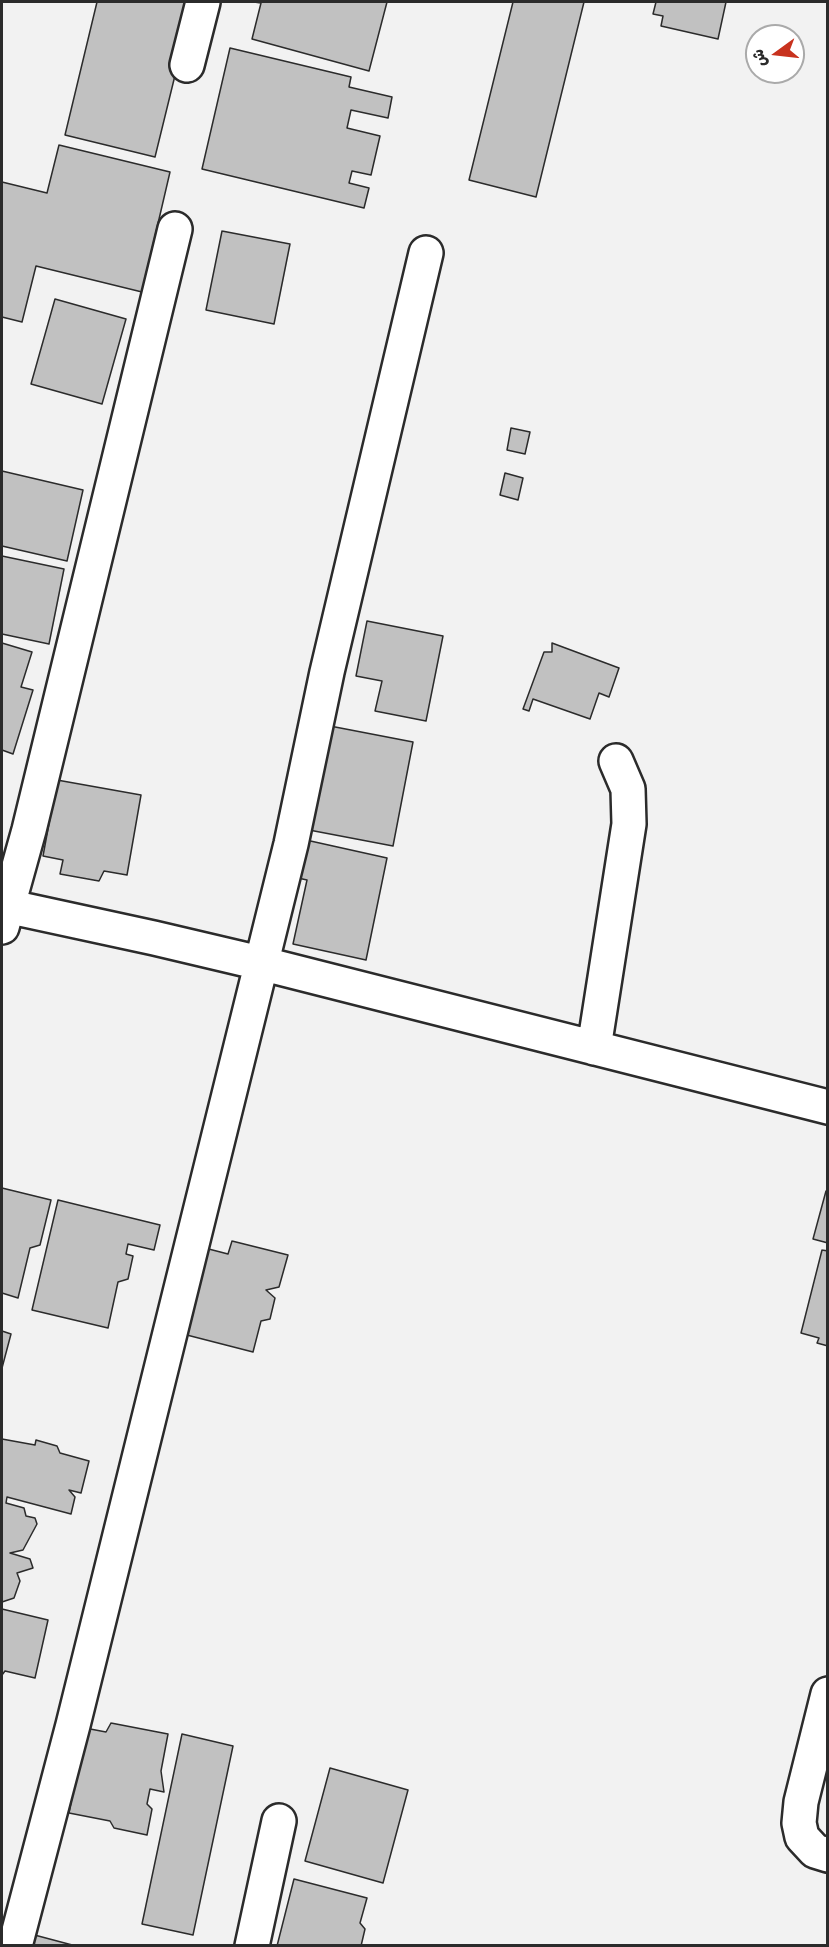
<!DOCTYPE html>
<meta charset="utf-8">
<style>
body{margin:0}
#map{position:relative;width:829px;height:1947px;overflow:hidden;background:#f2f2f2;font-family:"Comic Neue","Playpen Sans Arabic",sans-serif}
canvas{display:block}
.frame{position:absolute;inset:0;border:3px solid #2b2b2b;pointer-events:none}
.north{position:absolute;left:745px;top:24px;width:60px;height:60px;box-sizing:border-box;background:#fff;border:2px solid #aaa;border-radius:50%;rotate:255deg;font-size:16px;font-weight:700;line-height:24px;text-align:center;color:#2b2b2b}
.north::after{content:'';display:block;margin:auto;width:21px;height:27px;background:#c8321e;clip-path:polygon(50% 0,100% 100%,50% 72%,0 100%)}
</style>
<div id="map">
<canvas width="829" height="1947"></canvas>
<div class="frame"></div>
<div class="north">ش</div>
</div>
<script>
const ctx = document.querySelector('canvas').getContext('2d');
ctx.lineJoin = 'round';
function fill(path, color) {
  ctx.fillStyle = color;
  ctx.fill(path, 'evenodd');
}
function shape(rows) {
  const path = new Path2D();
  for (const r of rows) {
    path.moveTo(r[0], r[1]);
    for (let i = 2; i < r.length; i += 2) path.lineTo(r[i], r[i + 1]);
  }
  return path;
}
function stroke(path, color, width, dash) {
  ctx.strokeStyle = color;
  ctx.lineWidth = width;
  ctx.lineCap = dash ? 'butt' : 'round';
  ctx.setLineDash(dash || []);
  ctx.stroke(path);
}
const building = shape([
 [97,2,193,2,155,157,65,135,97,2],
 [254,2,387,2,369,71,252,39,261,3,254,2],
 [513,2,584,2,536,197,469,180,513,2],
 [656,2,726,2,718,39,661,26,663,16,653,14,656,2],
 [230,48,351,77,349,87,392,97,388,118,351,110,347,128,380,136,371,175,352,171,349,183,369,188,364,208,202,169,230,48],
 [59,145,170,172,142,292,36,266,22,322,2,317,2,182,47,193,59,145],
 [222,231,290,244,274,324,206,310,222,231],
 [55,299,126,319,102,404,31,384,55,299],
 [511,428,530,432,525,454,507,450,511,428],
 [2,471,83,490,67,561,2,546,2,471],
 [505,473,523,478,518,500,500,495,505,473],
 [2,556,64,569,49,644,2,634,2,556],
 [367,621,443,636,426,721,375,711,382,681,356,676,367,621],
 [2,643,32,652,21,687,33,690,13,754,2,750,2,643],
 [552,643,619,668,609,697,599,693,590,719,533,699,529,711,523,709,544,652,552,652,552,643],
 [330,726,413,742,393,846,309,830,330,726],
 [57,780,141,795,127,875,104,871,99,881,60,874,63,860,43,856,57,780],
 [306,840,387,858,366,960,293,944,307,880,298,878,306,840],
 [2,1188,51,1200,40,1245,30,1248,18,1298,2,1293,2,1188],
 [826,1191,828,1192,828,1243,813,1239,826,1191],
 [58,1200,160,1225,154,1250,128,1244,126,1254,133,1256,128,1279,118,1282,108,1328,32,1310,58,1200],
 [232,1241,288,1255,279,1287,266,1290,275,1298,270,1319,261,1321,253,1352,179,1333,201,1247,228,1254,232,1241],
 [822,1250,828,1251,828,1346,817,1343,819,1338,801,1333,822,1250],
 [2,1331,11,1334,2,1368,2,1331],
 [2,1439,35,1445,36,1440,57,1446,60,1453,89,1461,81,1493,69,1490,75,1497,71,1514,7,1497,6,1503,24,1508,26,1516,35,1518,37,1524,23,1550,10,1553,30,1559,33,1568,17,1573,20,1581,14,1598,2,1602,2,1439],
 [2,1609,48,1620,35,1678,5,1671,2,1675,2,1609],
 [111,1723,168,1734,161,1771,164,1792,150,1789,147,1804,152,1809,147,1835,114,1828,110,1821,69,1813,85,1728,106,1732,111,1723],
 [182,1734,233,1746,193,1935,142,1924,182,1734],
 [330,1768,408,1790,383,1883,305,1861,330,1768],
 [294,1879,367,1898,360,1923,365,1929,361,1946,277,1946,294,1879],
 [27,1933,76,1946,24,1946,27,1933]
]);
const minor = shape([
 [187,65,203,2],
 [2,905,154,938,260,963,828,1107],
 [2,927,29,830,175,229],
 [594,1048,629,824,628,789,616,761],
 [828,1694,801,1802,799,1823,802,1837,815,1851,828,1855],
 [15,1946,73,1725,291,844,327,672,426,253],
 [252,1946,279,1821]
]);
fill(building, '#c1c1c1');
stroke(building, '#2b2b2b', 1.5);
stroke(minor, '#2b2b2b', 38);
stroke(minor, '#fff', 33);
</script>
